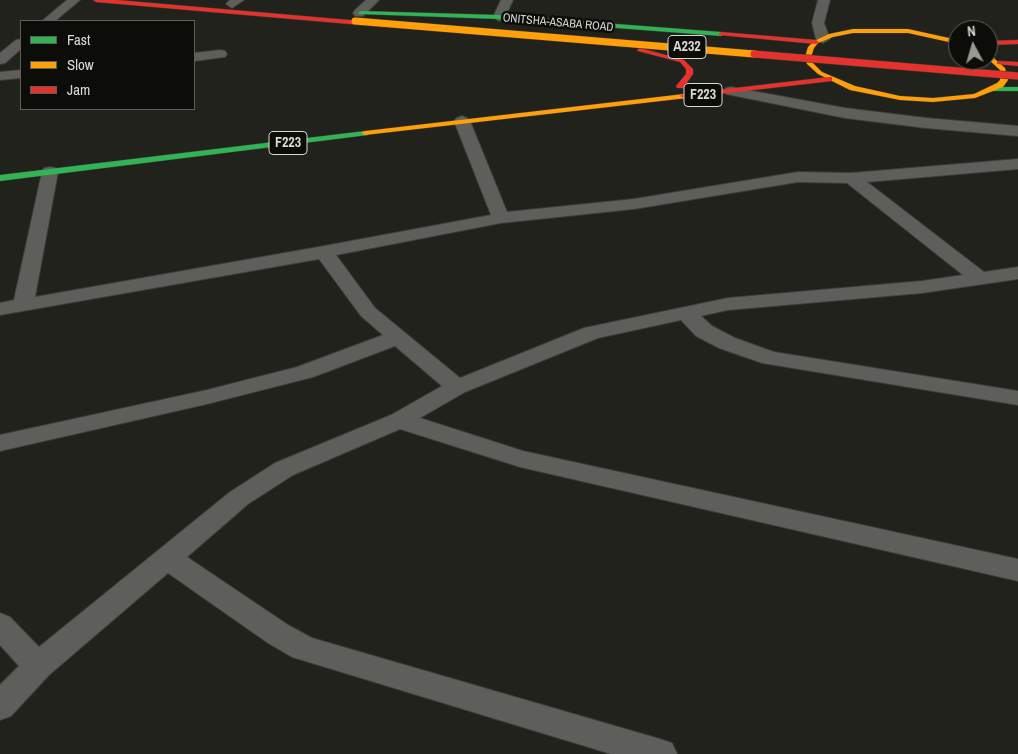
<!DOCTYPE html>
<style>
body{margin:0}
#map{position:relative;width:1018px;height:754px;overflow:hidden;background:#22221d;font-family:"Archivo Narrow",sans-serif}
canvas{display:block}
.legend{position:absolute;left:20px;top:20px;width:175px;height:90px;box-sizing:border-box;background:#0c0d09;border:1px solid #5e5f5a;margin:0;padding:6px 9px;list-style:none;font-size:15px;color:#d8d9d3}
.legend li{display:flex;align-items:center;gap:10px;height:25px}
.legend b{width:25px;border:1px solid #5e5f5a}
.north{position:absolute;left:948px;top:20px;width:50px;height:50px;box-sizing:border-box;background:#0c0d09;border:1px solid #5e5f5a;border-radius:50%;rotate:354deg;font-size:14px;font-weight:700;line-height:20px;text-align:center;color:#d8d9d3}
.north::after{content:'';display:block;margin:auto;width:18px;height:22px;background:#989993;clip-path:polygon(50% 0,100% 100%,50% 72%,0 100%)}
</style>
<div id="map">
<canvas width="1018" height="754"></canvas>
<ul class="legend">
<li><b style="height:6px;background:#30b455"></b>Fast</li>
<li><b style="height:6px;background:#ff9f0a"></b>Slow</li>
<li><b style="height:6px;background:#e5322d"></b>Jam</li>
</ul>
<div class="north">N</div>
</div>
<script>
const ctx = document.querySelector('canvas').getContext('2d');
ctx.lineJoin = 'round';
function shape(rows) {
  const path = new Path2D();
  for (const r of rows) {
    path.moveTo(r[0], r[1]);
    for (let i = 2; i < r.length; i += 2) path.lineTo(r[i], r[i + 1]);
  }
  return path;
}
function stroke(path, color, width, dash) {
  ctx.strokeStyle = color;
  ctx.lineWidth = width;
  ctx.lineCap = dash ? 'butt' : 'round';
  ctx.setLineDash(dash || []);
  ctx.stroke(path);
}
function fill(path, color) {
  ctx.fillStyle = color;
  ctx.fill(path, 'evenodd');
}
function write(font, color, halo, rows, align = 'center') {
  ctx.font = font + ' "Archivo Narrow",sans-serif';
  ctx.lineWidth = 5;
  ctx.setLineDash([]);
  ctx.textBaseline = 'middle';
  ctx.strokeStyle = halo;
  ctx.fillStyle = color;
  for (const [text, x, y, turn = 0] of rows) {
    ctx.save();
    ctx.translate(x, y);
    ctx.rotate((+turn || 0) * Math.PI / 180);
    ctx.textAlign = isNaN(turn) ? turn : align;
    if (halo) ctx.strokeText(text, 0, 0);
    ctx.fillText(text, 0, 0);
    ctx.restore();
  }
}
const street = shape([
 [67,0,80,0,55,21,42,21,67,0],
 [230,0,244,0,232,8,226,4,230,0],
 [366,0,379,0,363,16,355,16,353,13,355,10,366,0],
 [501,0,513,0,505,17,499,21,493,17,501,0],
 [818,0,830,0,824,23,830,39,823,43,816,39,812,23,818,0],
 [21,39,21,49,5,63,0,64,0,53,16,40,21,39],
 [220,50,225,51,227,54,225,57,194,61,194,53,220,50],
 [21,70,21,78,0,80,0,72,21,70],
 [731,87,845,108,926,118,1018,126,1018,136,926,128,845,118,726,94,724,91,726,88,731,87],
 [462,116,467,118,470,121,507,212,634,199,798,172,851,173,1018,159,1018,169,867,182,984,272,1018,267,1018,279,922,293,728,310,701,316,712,326,735,338,774,352,1018,391,1018,405,762,363,719,348,696,336,681,320,598,338,465,392,420,418,523,451,1018,559,1018,581,520,467,400,429,293,475,248,504,187,557,288,625,312,638,660,739,672,743,677,754,611,754,292,657,268,643,168,573,49,675,11,716,0,720,0,685,19,666,0,645,0,613,10,617,39,647,230,492,275,463,391,415,442,386,395,346,313,377,207,404,0,451,0,435,207,390,297,367,383,335,361,316,319,259,0,315,0,303,14,300,42,172,44,168,50,167,56,168,58,172,35,297,324,246,491,215,454,121,457,118,462,116],
 [798,182,847,183,963,275,922,281,728,298,584,328,460,378,375,308,336,255,501,223,634,209,798,182]
]);
const fast = shape([
 [361,11,499,15,721,32,724,34,721,36,499,19,359,14,358,13,361,11],
 [991,87,1018,87,1018,91,991,91,991,87],
 [365,131,369,133,368,135,0,181,0,175,365,131]
]);
const slow = shape([
 [853,29,908,29,958,40,958,44,908,33,853,33,833,37,818,43,814,48,811,57,812,62,822,72,855,86,900,96,933,98,974,94,997,83,1000,80,1000,70,988,59,988,53,1005,68,1008,80,1003,87,975,98,933,102,900,100,850,90,818,74,807,64,805,57,808,47,814,41,829,34,853,29],
 [684,94,687,94,687,98,365,135,361,133,365,131,684,94]
]);
const jam = shape([
 [93,0,117,0,384,23,387,25,384,27,96,2,93,0],
 [721,32,816,40,819,42,816,44,719,35,719,33,721,32],
 [1018,40,1018,44,988,45,988,41,1018,40],
 [640,48,684,60,693,69,693,74,683,88,677,88,676,86,686,74,686,69,680,62,638,51,637,50,640,48],
 [999,61,1018,62,1018,66,997,64,997,62,999,61],
 [829,77,832,77,832,81,684,98,680,96,684,94,829,77]
]);
const slowBridge = shape([
 [355,21,754,54]
]);
const jamBridge = shape([
 [754,54,1018,76]
]);
const farStreetnames = [
 ["ONITSHA-ASABA ROAD",558,23,5]
];
const shields = [
 [687,47,38],
 [703,95,38],
 [288,143,38]
];
const shieldNames = [
 ["A232",687,47],
 ["F223",703,95],
 ["F223",288,143]
];
stroke(street, '#3c3c38', 2);
stroke(fast, '#3c3c38', 1);
stroke(slow, '#3c3c38', 1);
stroke(jam, '#3c3c38', 1);
fill(street, '#5e5e5b');
fill(fast, '#30b455');
fill(slow, '#ff9f0a');
fill(jam, '#e5322d');
stroke(slowBridge, '#3c3c38', 8, []);
stroke(jamBridge, '#3c3c38', 8, []);
stroke(slowBridge, '#ff9f0a', 7);
stroke(jamBridge, '#e5322d', 7);
write('12px', '#d8d9d3', '#0c0d09', farStreetnames);
for (const [x, y, w] of shields) {
  const box = new Path2D();
  box.roundRect(x - w / 2, y - 11.5, w, 23, 4);
  ctx.fillStyle = '#0c0d09';
  ctx.fill(box);
  stroke(box, '#d8d9d3', 1);
}
write('bold 14px', '#d8d9d3', null, shieldNames);
</script>
